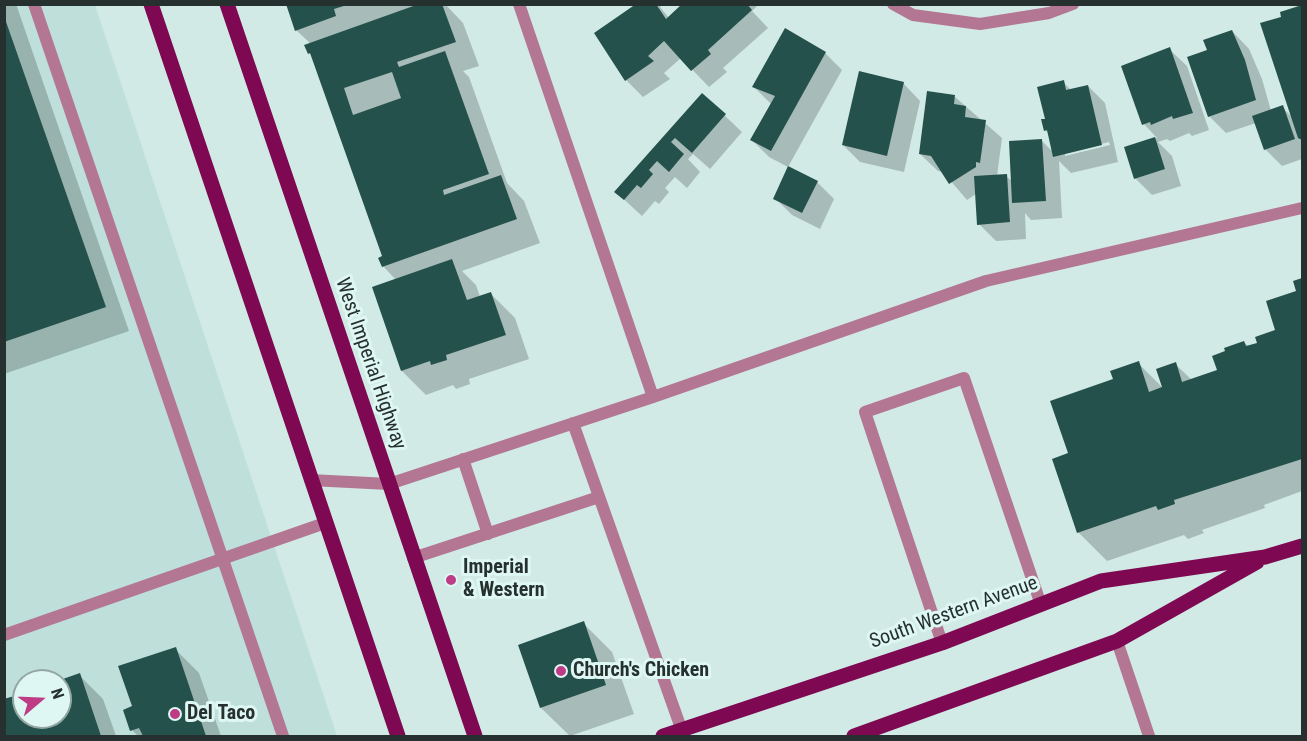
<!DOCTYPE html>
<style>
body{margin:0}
#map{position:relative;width:1307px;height:741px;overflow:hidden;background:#d1eae6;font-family:"Roboto Condensed",sans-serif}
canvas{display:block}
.frame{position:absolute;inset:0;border:6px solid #26302e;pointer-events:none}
.north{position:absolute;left:12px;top:669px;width:60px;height:60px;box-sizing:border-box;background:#def7f3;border:2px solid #94a7a4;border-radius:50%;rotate:71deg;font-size:16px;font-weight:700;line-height:24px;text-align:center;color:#26302e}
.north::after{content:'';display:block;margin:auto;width:21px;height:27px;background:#bd3c85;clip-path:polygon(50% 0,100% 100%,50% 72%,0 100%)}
</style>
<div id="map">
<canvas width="1307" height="741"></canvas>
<div class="frame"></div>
<div class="north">N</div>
</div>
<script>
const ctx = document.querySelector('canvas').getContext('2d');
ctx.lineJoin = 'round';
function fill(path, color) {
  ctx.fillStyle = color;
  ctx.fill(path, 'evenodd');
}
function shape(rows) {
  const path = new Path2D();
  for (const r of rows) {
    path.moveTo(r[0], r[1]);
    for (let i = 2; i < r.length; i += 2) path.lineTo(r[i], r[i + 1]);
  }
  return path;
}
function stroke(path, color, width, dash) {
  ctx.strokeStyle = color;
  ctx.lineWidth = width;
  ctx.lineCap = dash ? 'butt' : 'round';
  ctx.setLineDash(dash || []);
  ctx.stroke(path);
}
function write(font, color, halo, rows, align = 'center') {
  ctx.font = font + ' "Roboto Condensed",sans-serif';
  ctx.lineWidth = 6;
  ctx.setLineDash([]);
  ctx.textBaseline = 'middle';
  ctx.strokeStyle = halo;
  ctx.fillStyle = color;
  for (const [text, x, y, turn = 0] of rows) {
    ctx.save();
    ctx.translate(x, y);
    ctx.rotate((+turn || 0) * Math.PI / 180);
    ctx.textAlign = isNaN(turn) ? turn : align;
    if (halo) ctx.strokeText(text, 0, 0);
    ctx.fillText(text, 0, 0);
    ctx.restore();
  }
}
const built = shape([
 [4,5,95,5,337,736,5,736],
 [24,681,60,681,60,717,24,717]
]);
const shadow = shape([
 [4,4,16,4,129,331,4,374],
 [287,4,445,4,463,23,479,66,463,71,469,77,507,183,524,201,540,243,462,271,476,285,480,297,491,294,515,318,529,359,469,379,470,384,456,389,453,385,426,395,402,371,396,280,383,266,384,257,314,58,309,53,311,44,296,30],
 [638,4,663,4,660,7,669,18,684,4,759,4,752,11,768,28,723,68,727,72,709,87,681,58,664,73,670,79,643,97,626,80],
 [1302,7,1302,159,1282,166,1265,149,1256,123,1226,133,1209,116,1209,51,1232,31,1249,49,1262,79,1271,111,1282,107,1292,117,1282,13],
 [785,30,825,53,842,70,788,167,769,157,752,140,772,105,754,87],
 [1169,49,1187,66,1209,130,1192,136,1189,133,1170,141,1167,139,1158,142,1172,156,1181,186,1152,195,1135,178,1125,148,1157,138,1144,124],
 [1063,82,1071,90,1088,86,1105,103,1118,162,1071,173,1059,161,1062,218,1031,220,1025,213,1026,239,996,241,979,224,976,194,967,200,943,172,938,171,920,154,955,97,1002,138,997,176,1006,176,1013,182,1041,140,1053,152,1049,134,1045,130,1046,120],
 [1109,142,1110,145,1065,156,1065,153],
 [903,83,920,101,904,172,860,162,843,145],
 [703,95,742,132,710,169,693,154,688,159,700,172,687,188,675,177,665,188,669,192,659,204,655,201,642,216,616,192],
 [817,182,834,199,820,229,792,215,775,198],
 [1302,279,1302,491,1264,505,1265,508,1202,530,1204,533,1188,539,1184,535,1107,561,1078,532,1070,454,1115,380,1138,363,1165,390,1175,364,1192,380,1219,371,1244,342,1249,347,1259,344,1277,331,1298,292,1295,282],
 [583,623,612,652,634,714,570,736,541,708,520,645],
 [175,649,199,673,221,736,138,736,132,730,134,707],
 [79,675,103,699,116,736,4,736,4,701,24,694,24,717,60,717,60,682]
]);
const building = shape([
 [286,4,347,4,347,5,334,9,336,16,295,31],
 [419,4,442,4,456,42,397,62,399,67,445,51,489,174,443,190,444,195,501,175,517,219,382,267,378,258,382,256,310,53,308,54,304,45],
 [392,72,401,98,353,115,344,88],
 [636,4,656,4,666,19,682,4,747,4,752,10,708,50,711,54,691,71,664,41,648,56,654,61,625,81,594,33],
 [1302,5,1302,140,1298,138,1260,23,1281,17,1280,12],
 [4,16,106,307,4,342],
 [785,28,826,52,771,151,750,140,775,96,752,87],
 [1232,30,1245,60,1256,100,1208,117,1187,57,1207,50,1203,40],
 [1170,47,1193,113,1173,119,1172,116,1151,125,1150,122,1142,125,1121,66],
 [859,71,904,82,887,156,842,145],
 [1064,80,1066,90,1088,85,1102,145,1053,157,1047,130,1044,131,1041,119,1045,119,1037,87],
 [927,91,955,95,954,104,966,106,965,117,986,120,980,163,976,162,976,167,949,184,931,156,919,154],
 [702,93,726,114,692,153,675,138,671,142,684,154,669,172,657,161,649,170,653,174,641,188,637,185,624,200,614,192],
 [1283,105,1295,139,1264,150,1252,116],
 [1155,137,1165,169,1134,179,1124,147],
 [1042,139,1046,201,1012,203,1009,141],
 [788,166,818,181,802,213,773,199],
 [1007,174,1010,222,977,225,974,176],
 [452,259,467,300,491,292,506,335,446,355,447,360,431,365,430,361,401,371,372,287],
 [1302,278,1302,459,1174,500,1175,504,1158,510,1156,506,1077,533,1052,459,1068,453,1050,401,1113,379,1110,371,1139,361,1149,392,1162,387,1156,369,1176,362,1182,382,1217,370,1212,356,1225,351,1224,348,1244,341,1246,346,1257,343,1255,337,1275,330,1266,301,1296,291,1293,281],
 [584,621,606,685,540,708,518,645],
 [176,647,206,736,143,736,139,728,130,731,123,710,132,706,118,666],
 [80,673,101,736,4,736,4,699,24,693,24,717,60,717,60,680]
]);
const lane = shape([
 [34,4,283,736],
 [519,4,653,397],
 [573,423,682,731],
 [463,459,488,534],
 [310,480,389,484,653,397,986,281,1302,208],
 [413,558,599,497],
 [4,635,325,523],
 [1117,641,1149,736],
 [942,643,865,412,964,378,1041,605]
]);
const street = shape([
 [893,4,913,15,980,24,1049,13,1073,4]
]);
const primary = shape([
 [151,4,398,736],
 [227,4,475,736],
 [663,736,942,643,1101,581,1265,557,1302,546],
 [854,736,1117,641,1257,562]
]);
const markers = [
 [451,580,6,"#bd3c85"],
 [561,671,6,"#bd3c85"],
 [175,714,6,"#bd3c85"]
];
const streetNames = [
 ["West Imperial Highway",370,364,71],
 ["South Western Avenue",954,613,-20]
];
const poiNames = [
 ["Imperial",463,568],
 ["& Western",463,591],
 ["Church's Chicken",573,671],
 ["Del Taco",187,714]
];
fill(built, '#bedfda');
fill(shadow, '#0003');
fill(building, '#25514c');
stroke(lane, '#b37794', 12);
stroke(street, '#b37794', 12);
stroke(primary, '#7e0952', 15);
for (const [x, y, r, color] of markers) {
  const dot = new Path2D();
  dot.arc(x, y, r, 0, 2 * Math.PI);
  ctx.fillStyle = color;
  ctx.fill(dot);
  stroke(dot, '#def7f3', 2);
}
write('20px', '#26302e', '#def7f3', streetNames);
write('bold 20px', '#26302e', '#def7f3', poiNames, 'left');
</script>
